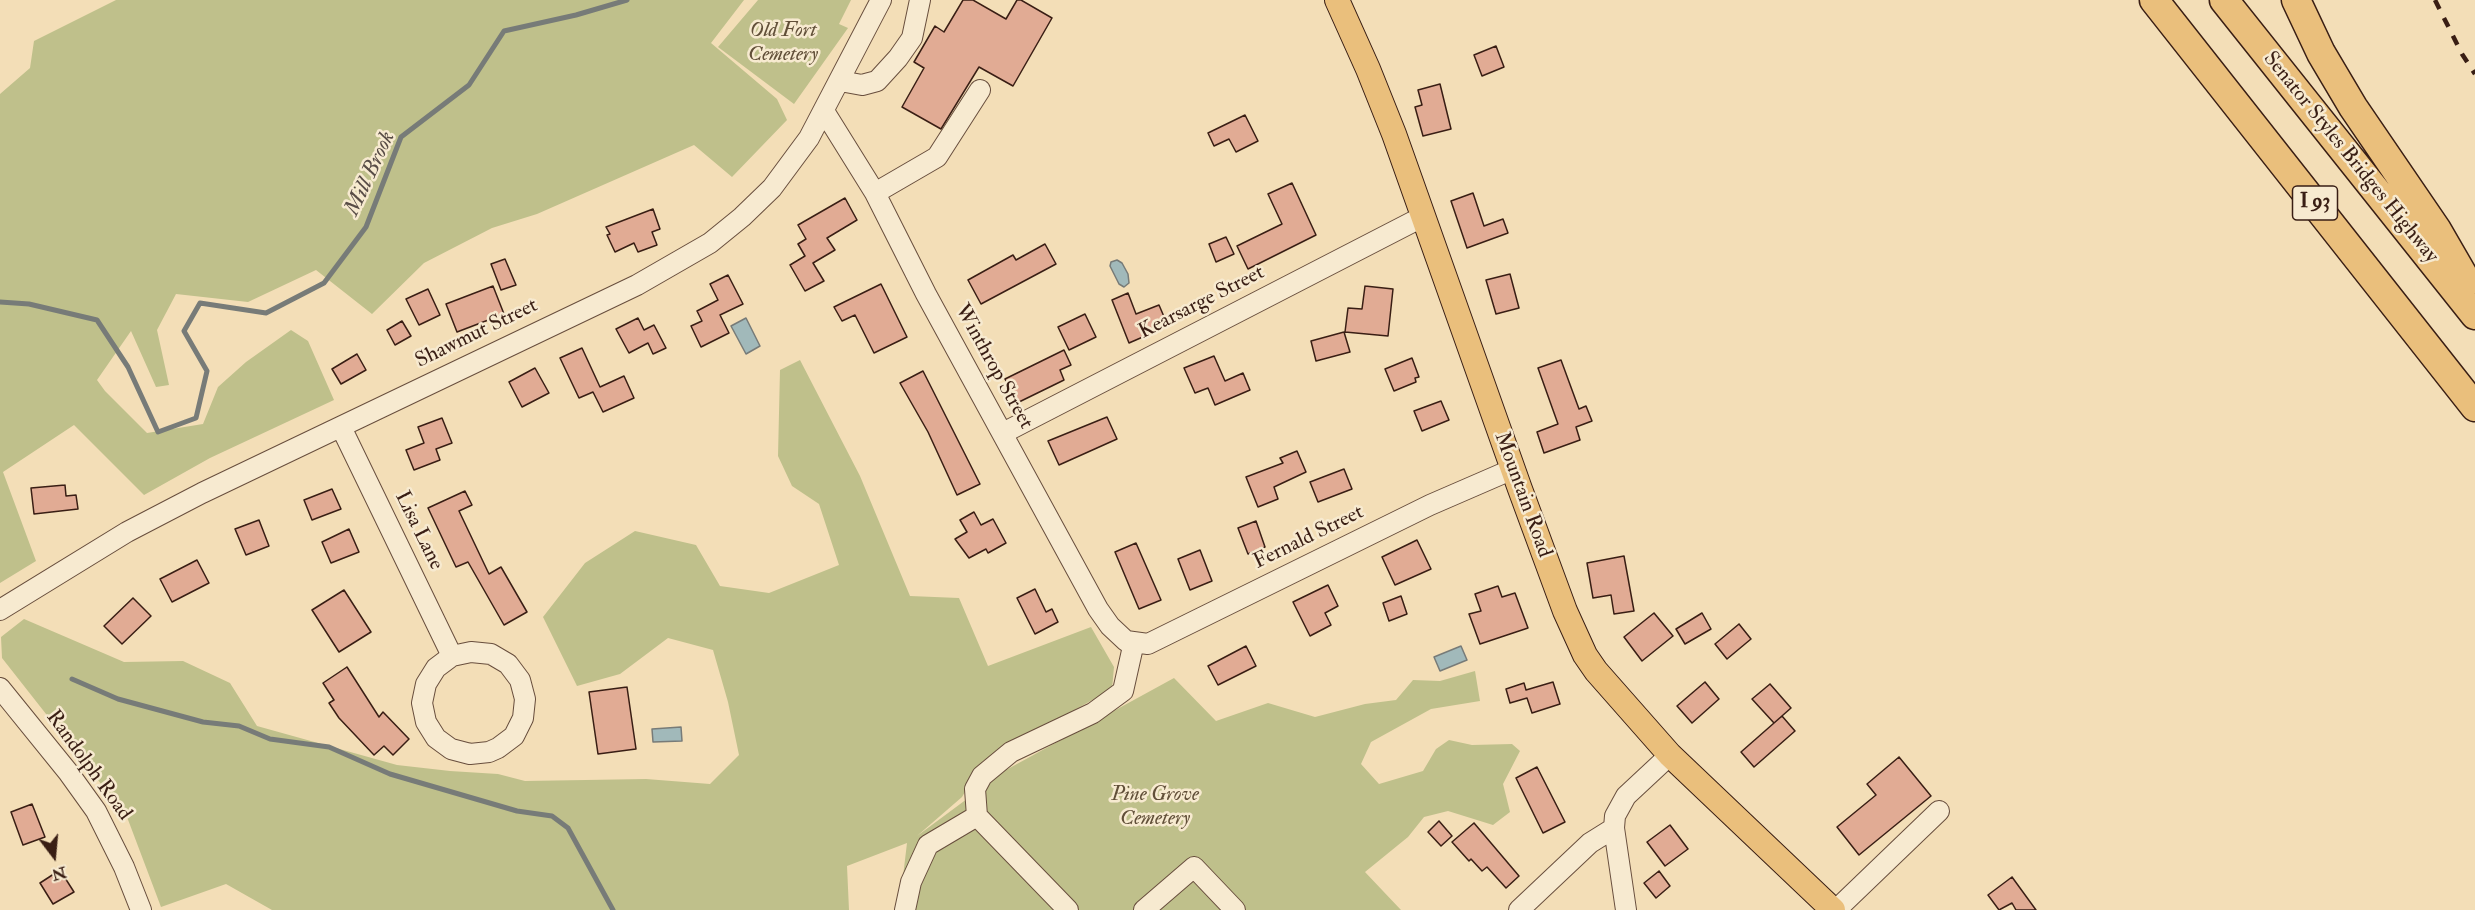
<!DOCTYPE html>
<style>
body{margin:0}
#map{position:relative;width:2475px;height:910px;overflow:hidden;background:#f3deb7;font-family:"IM FELL Double Pica",serif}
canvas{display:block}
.north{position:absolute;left:24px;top:826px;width:60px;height:60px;-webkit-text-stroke:4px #f7ead0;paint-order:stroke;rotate:164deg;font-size:16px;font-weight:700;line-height:24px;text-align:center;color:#391e14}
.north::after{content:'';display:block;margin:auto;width:21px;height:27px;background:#391e14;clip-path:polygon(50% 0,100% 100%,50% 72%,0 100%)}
</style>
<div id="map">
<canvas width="2475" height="910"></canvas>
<div class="north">N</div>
</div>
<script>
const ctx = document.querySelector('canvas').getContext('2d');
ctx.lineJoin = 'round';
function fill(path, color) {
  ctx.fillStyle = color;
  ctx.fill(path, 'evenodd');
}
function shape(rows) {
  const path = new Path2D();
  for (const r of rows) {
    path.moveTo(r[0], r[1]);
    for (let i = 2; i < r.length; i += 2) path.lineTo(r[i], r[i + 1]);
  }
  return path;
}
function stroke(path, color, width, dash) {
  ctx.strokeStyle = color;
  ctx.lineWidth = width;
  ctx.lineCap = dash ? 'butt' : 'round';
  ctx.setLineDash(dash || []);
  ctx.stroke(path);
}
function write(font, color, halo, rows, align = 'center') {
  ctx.font = font + ' "IM FELL Double Pica",serif';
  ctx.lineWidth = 5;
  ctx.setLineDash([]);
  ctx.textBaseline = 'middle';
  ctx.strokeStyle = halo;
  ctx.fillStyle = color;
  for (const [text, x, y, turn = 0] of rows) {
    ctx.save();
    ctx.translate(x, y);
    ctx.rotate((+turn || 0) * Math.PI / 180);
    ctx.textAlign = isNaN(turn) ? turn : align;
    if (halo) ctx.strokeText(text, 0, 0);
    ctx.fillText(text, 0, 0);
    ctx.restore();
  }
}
const green = shape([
 [116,0,744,0,711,43,777,99,787,120,732,177,694,145,537,214,492,228,424,263,372,314,316,270,248,302,176,294,157,330,169,385,156,387,131,331,97,380,105,391,147,433,203,424,218,387,246,362,291,330,308,341,334,400,210,458,144,495,74,425,3,472,36,561,0,583,0,94,30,68,34,41],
 [758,0,851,0,839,24,848,28,794,104,718,47],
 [800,360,860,476,910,596,959,598,988,666,1091,627,1114,667,1112,689,983,761,962,797,917,836,1006,770,1174,678,1216,721,1268,703,1315,717,1365,704,1396,700,1413,680,1440,681,1475,671,1480,701,1431,709,1371,742,1361,764,1379,784,1423,771,1436,749,1449,740,1472,745,1512,744,1520,751,1503,784,1510,812,1493,825,1448,811,1424,817,1408,837,1365,872,1401,910,899,910,907,843,847,866,849,910,272,910,226,884,161,907,127,817,2,658,1,637,24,619,124,662,183,661,230,683,257,726,397,765,450,771,498,774,525,781,646,779,710,784,739,755,728,702,713,650,668,638,620,674,577,686,543,617,585,563,635,531,696,545,720,586,769,593,839,565,819,504,792,486,778,456,780,370]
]);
const water = shape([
 [1117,260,1122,263,1128,274,1129,283,1124,287,1119,284,1110,266,1111,262,1117,260],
 [746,318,760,346,746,354,731,326,746,318],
 [1461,646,1467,660,1440,671,1434,657,1461,646],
 [681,727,682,741,653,742,652,729,681,727]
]);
const stream = shape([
 [0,302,29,304,97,320,128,367,158,432,196,418,207,371,184,331,200,303,266,313,324,283,366,227,401,137,469,85,504,31,576,15,627,0],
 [72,679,118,699,203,722,239,726,270,739,329,747,390,774,517,811,552,816,568,828,613,910]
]);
const building = shape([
 [963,0,973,0,1006,19,1017,0,1021,0,1052,18,1013,86,979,67,941,129,902,107,924,68,914,62,935,26,944,32,963,0],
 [1496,46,1504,67,1482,76,1474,55,1496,46],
 [1440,84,1451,129,1423,136,1415,107,1422,105,1418,90,1440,84],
 [1245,115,1258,141,1236,152,1229,139,1214,146,1208,133,1245,115],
 [1292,183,1316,235,1248,269,1237,246,1282,224,1268,194,1292,183],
 [1473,193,1484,226,1503,219,1508,233,1467,248,1451,201,1473,193],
 [845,198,857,220,827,238,835,250,813,263,824,281,805,291,790,265,805,256,798,244,806,239,798,225,845,198],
 [653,209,660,229,652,232,657,245,638,252,634,243,615,252,607,235,610,234,606,227,653,209],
 [1226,237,1234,254,1216,262,1209,244,1226,237],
 [1045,244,1056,264,981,304,968,280,1013,255,1016,260,1045,244],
 [505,259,516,285,501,290,491,264,505,259],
 [1510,274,1519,308,1496,314,1486,280,1510,274],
 [728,275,743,304,720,315,729,333,701,347,691,326,702,321,697,311,718,300,710,284,728,275],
 [881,284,907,337,874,353,855,315,842,321,834,307,881,284],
 [493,286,504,314,457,332,446,304,493,286],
 [1365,286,1393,289,1388,336,1345,332,1348,308,1362,309,1365,286],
 [428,289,440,315,419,325,406,299,428,289],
 [1128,293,1136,314,1159,305,1168,326,1129,343,1112,300,1128,293],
 [1085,314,1096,337,1069,350,1058,327,1085,314],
 [638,318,644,330,654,325,666,348,653,354,648,343,629,353,616,329,638,318],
 [402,321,411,336,395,345,387,330,402,321],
 [1344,332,1350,352,1316,361,1311,341,1344,332],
 [582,348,600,387,624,376,634,398,603,412,593,392,579,398,560,358,582,348],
 [1064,350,1071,365,1060,370,1064,380,1017,403,1005,379,1064,350],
 [357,354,366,370,341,384,332,369,357,354],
 [1214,356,1225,381,1243,373,1250,390,1215,405,1208,388,1195,393,1184,368,1214,356],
 [1412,358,1419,377,1415,378,1416,382,1394,391,1385,369,1412,358],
 [1561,360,1579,409,1586,406,1592,421,1576,427,1580,440,1544,453,1537,432,1558,424,1538,368,1561,360],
 [535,368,549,393,522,407,509,382,535,368],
 [923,371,980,484,957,495,928,432,900,383,923,371],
 [1441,401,1449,420,1422,431,1414,411,1441,401],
 [1107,417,1117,439,1059,465,1048,441,1107,417],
 [442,418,452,443,436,449,440,460,414,470,406,450,424,443,418,427,442,418],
 [1297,451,1306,472,1274,487,1278,499,1258,507,1246,477,1283,463,1280,458,1297,451],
 [1344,469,1352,489,1318,502,1310,482,1344,469],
 [65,485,66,496,76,495,78,509,34,514,31,488,65,485],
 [332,489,341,509,312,520,304,500,332,489],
 [465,491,472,505,459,511,489,574,501,567,527,612,504,625,468,562,456,567,428,508,465,491],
 [974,512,981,525,993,519,1006,543,988,553,986,549,969,558,955,539,967,532,960,520,974,512],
 [259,520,269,546,246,555,235,529,259,520],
 [1256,521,1265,547,1248,554,1238,528,1256,521],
 [349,529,359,552,331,563,322,542,349,529],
 [1417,540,1431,569,1395,585,1382,557,1417,540],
 [1136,543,1161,600,1139,609,1115,552,1136,543],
 [1200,550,1212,581,1190,590,1178,559,1200,550],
 [1624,556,1634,611,1614,614,1611,595,1593,598,1587,563,1624,556],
 [197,560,209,583,172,602,160,579,197,560],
 [1328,585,1338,606,1325,613,1331,625,1310,636,1293,602,1328,585],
 [1498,586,1502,597,1515,593,1528,628,1480,644,1469,614,1481,611,1475,594,1498,586],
 [1035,589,1046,612,1052,609,1058,622,1035,634,1017,598,1035,589],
 [344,590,371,632,339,652,312,610,344,590],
 [1401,596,1407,614,1389,621,1383,603,1401,596],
 [133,598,151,616,122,644,104,626,133,598],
 [1654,613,1673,636,1642,661,1624,637,1654,613],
 [1702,613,1711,629,1685,644,1676,629,1702,613],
 [1739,624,1751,639,1727,659,1715,644,1739,624],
 [1246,646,1256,666,1218,685,1208,666,1246,646],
 [347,667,379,717,383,712,409,739,393,755,384,746,374,755,339,718,329,703,334,700,323,683,347,667],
 [1553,682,1560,704,1532,713,1527,698,1510,703,1506,689,1524,683,1526,690,1553,682],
 [1705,682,1719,699,1692,723,1677,706,1705,682],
 [1770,684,1791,708,1774,723,1752,699,1770,684],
 [627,687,636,749,598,754,589,692,627,687],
 [1782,716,1795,731,1754,767,1741,752,1782,716],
 [1899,757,1931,796,1859,855,1837,827,1876,795,1867,784,1899,757],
 [1537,767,1565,822,1543,833,1516,778,1537,767],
 [32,804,45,837,23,845,11,812,32,804],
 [1439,821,1452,836,1441,846,1428,832,1439,821],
 [1474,823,1519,876,1506,888,1487,867,1482,871,1471,859,1469,861,1452,842,1474,823],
 [1670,825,1688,849,1665,866,1647,842,1670,825],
 [60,870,74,892,53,904,40,883,60,870],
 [1659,871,1670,886,1656,898,1644,883,1659,871],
 [2012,877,2036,910,2016,910,2012,903,1999,910,1988,895,2012,877]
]);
const minor = shape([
 [840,81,862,85,877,81,898,58,912,38,920,0],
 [824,111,875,193,926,294,1098,609,1110,626,1126,641,1148,644,1430,505,1513,469],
 [875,193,937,157,980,90],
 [341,427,452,656,436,668,426,684,422,703,426,722,436,738,451,749,470,754,489,752,498,748,514,736,523,718,525,699,520,680,508,664,491,654,471,652,452,656],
 [1003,433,1424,216],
 [0,610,127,532,202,493,637,285,710,243,742,217,772,188,809,138,881,0],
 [0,688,68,772,96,811,124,867,141,910],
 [977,816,975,789,982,776,1011,752,1093,713,1123,691,1134,642],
 [905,910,911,882,928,845,977,816,1068,910],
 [1144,910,1194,867,1235,910],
 [1519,910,1590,843,1614,828],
 [1626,910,1614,828,1615,816,1626,796,1670,755],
 [1836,910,1939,811]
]);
const major = shape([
 [1337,0,1368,69,1394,134,1520,489,1565,611,1585,655,1596,671,1670,755,1833,910]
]);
const highway = shape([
 [2154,0,2475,407],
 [2224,0,2475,315],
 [2296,0,2321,53,2353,107,2437,230,2467,282]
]);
const rail = shape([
 [2435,0,2462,54,2475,74]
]);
const shields = [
 [2315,203,45]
];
const shieldNames = [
 ["I 93",2315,203]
];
const parkNames = [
 ["Old Fort",783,31],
 ["Cemetery",783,55],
 ["Pine Grove",1155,795],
 ["Cemetery",1155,819]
];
const streetNames = [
 ["Senator Styles Bridges Highway",2350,158,51],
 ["Kearsarge Street",1202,303,-27],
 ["Shawmut Street",477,334,-26],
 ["Winthrop Street",993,367,61],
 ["Mountain Road",1522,495,70],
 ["Lisa Lane",418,531,64],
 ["Fernald Street",1309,538,-26],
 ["Randolph Road",88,766,54]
];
const waterNames = [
 ["Mill Brook",371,174,-65]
];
fill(green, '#bfc08b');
fill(water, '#a1b9ba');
stroke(water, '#777b78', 1.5);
stroke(stream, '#777b78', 5);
fill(building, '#e1ab94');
stroke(building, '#391e14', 1.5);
stroke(minor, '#684e3d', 22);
stroke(major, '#391e14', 26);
stroke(highway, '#391e14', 31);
stroke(minor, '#f7ead0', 20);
stroke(major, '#eabf7c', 24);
stroke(highway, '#eabf7c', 28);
stroke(rail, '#391e14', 4.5, [10, 10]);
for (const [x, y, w] of shields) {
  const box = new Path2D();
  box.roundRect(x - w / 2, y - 17, w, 34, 4.5);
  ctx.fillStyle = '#f7ead0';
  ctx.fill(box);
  stroke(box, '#391e14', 1.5);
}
write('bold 20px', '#391e14', null, shieldNames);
write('italic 21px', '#614f38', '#f7ead0', parkNames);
write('21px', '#391e14', '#f7ead0', streetNames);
write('italic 22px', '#584c46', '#f7ead0', waterNames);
</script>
